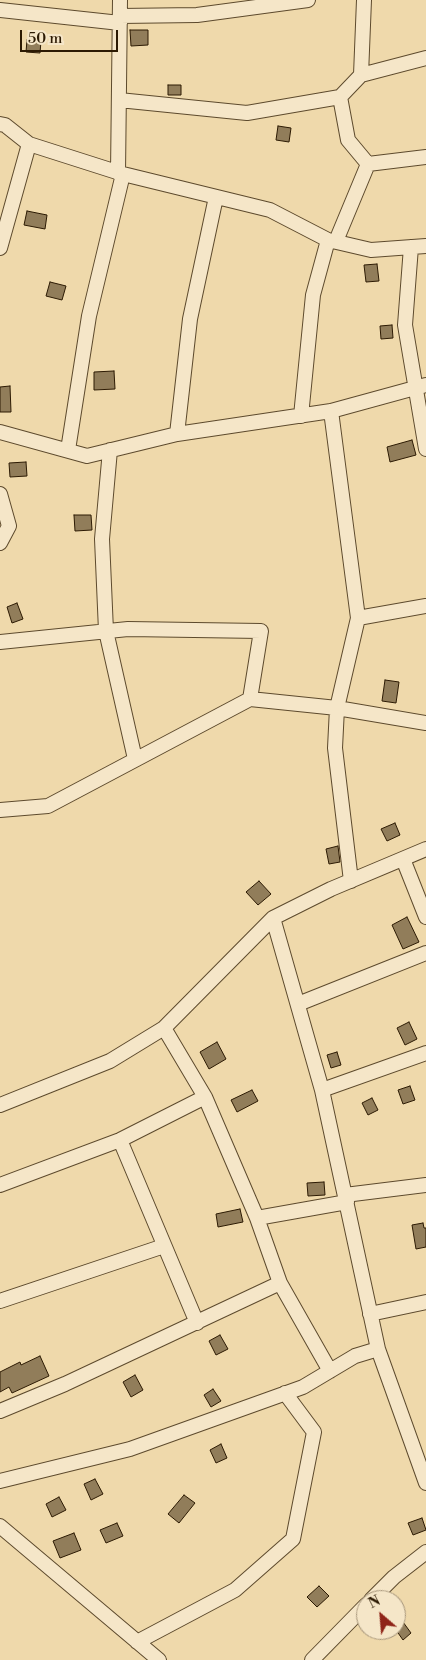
<!DOCTYPE html>
<style>
body{margin:0}
#map{position:relative;width:426px;height:1660px;overflow:hidden;background:#efd9ab;font-family:"Libre Bodoni",serif}
canvas{display:block}
.north{position:absolute;left:356px;top:1590px;width:50px;height:50px;box-sizing:border-box;background:#f5e6c8;border:1px solid #a59479;border-radius:50%;rotate:333deg;font-size:14px;font-weight:700;line-height:20px;text-align:center;color:#2c1a03}
.north::after{content:'';display:block;margin:auto;width:18px;height:22px;background:#8f2418;clip-path:polygon(50% 0,100% 100%,50% 72%,0 100%)}
.scale{position:absolute;left:20px;top:30px;width:98px;height:22px;box-sizing:border-box;border:2px solid #2c1a03;border-top:0;padding-left:6px;font-size:15px;line-height:18px;white-space:nowrap;color:#2c1a03;-webkit-text-stroke:4px #f5e6c8;paint-order:stroke}
</style>
<div id="map">
<canvas width="426" height="1660"></canvas>
<div class="north">N</div>
<div class="scale">50 m</div>
</div>
<script>
const ctx = document.querySelector('canvas').getContext('2d');
ctx.lineJoin = 'round';
function fill(path, color) {
  ctx.fillStyle = color;
  ctx.fill(path, 'evenodd');
}
function shape(rows) {
  const path = new Path2D();
  for (const r of rows) {
    path.moveTo(r[0], r[1]);
    for (let i = 2; i < r.length; i += 2) path.lineTo(r[i], r[i + 1]);
  }
  return path;
}
function stroke(path, color, width, dash) {
  ctx.strokeStyle = color;
  ctx.lineWidth = width;
  ctx.lineCap = dash ? 'butt' : 'round';
  ctx.setLineDash(dash || []);
  ctx.stroke(path);
}
const building = shape([
 [130,30,148,30,148,45,131,46,130,30],
 [27,40,41,41,40,53,26,52,27,40],
 [168,85,181,85,181,95,168,95,168,85],
 [278,126,291,128,289,142,276,140,278,126],
 [27,211,47,215,45,229,24,225,27,211],
 [377,264,379,281,366,282,364,265,377,264],
 [50,282,66,286,62,300,46,296,50,282],
 [392,325,393,338,381,339,380,326,392,325],
 [114,371,115,389,94,390,94,372,114,371],
 [10,386,11,412,0,412,0,387,10,386],
 [412,440,416,455,390,462,387,447,412,440],
 [26,462,27,476,10,477,9,463,26,462],
 [74,515,91,515,92,530,75,531,74,515],
 [17,603,23,619,12,623,7,607,17,603],
 [385,680,399,682,396,703,382,701,385,680],
 [395,823,400,835,387,841,381,829,395,823],
 [338,846,340,862,329,864,326,849,338,846],
 [259,881,271,894,258,905,246,892,259,881],
 [407,917,419,942,403,949,392,925,407,917],
 [409,1022,417,1039,405,1045,397,1028,409,1022],
 [217,1042,226,1059,209,1069,200,1052,217,1042],
 [337,1052,341,1065,331,1068,327,1055,337,1052],
 [410,1086,415,1100,403,1104,398,1090,410,1086],
 [252,1090,258,1101,237,1112,231,1100,252,1090],
 [372,1098,378,1110,368,1115,362,1103,372,1098],
 [324,1182,325,1195,308,1196,307,1183,324,1182],
 [240,1209,243,1222,218,1227,216,1214,240,1209],
 [423,1223,424,1228,426,1228,426,1247,416,1249,412,1225,423,1223],
 [220,1335,228,1349,216,1355,209,1341,220,1335],
 [40,1356,49,1376,12,1393,9,1387,0,1392,0,1372,20,1362,21,1365,40,1356],
 [135,1375,143,1390,131,1397,123,1382,135,1375],
 [213,1389,221,1401,211,1407,204,1395,213,1389],
 [221,1444,227,1458,216,1463,210,1450,221,1444],
 [95,1479,103,1494,91,1500,84,1484,95,1479],
 [184,1495,195,1503,179,1523,168,1514,184,1495],
 [59,1497,66,1510,52,1517,46,1504,59,1497],
 [422,1518,426,1530,413,1535,408,1523,422,1518],
 [117,1523,123,1536,106,1543,100,1530,117,1523],
 [74,1533,81,1550,60,1558,53,1541,74,1533],
 [319,1586,329,1596,317,1607,307,1597,319,1586],
 [403,1622,411,1633,403,1640,396,1630,403,1622]
]);
const minor = shape([
 [0,10,120,23],
 [120,16,197,15,308,0],
 [361,75,364,0],
 [340,97,348,140,368,164],
 [119,100,247,113,340,97,361,75,426,58],
 [0,124,5,125,29,144,123,174,270,210,328,240,371,250,426,246],
 [118,173,120,0],
 [336,241,368,164,426,157],
 [411,247,405,325,426,449],
 [0,248,29,144],
 [331,411,358,618,337,708,335,748,351,881],
 [301,416,313,295,328,240],
 [0,432,87,456,177,434,331,411,426,385],
 [177,434,190,319,216,197],
 [68,450,89,316,123,174],
 [110,450,102,539,106,631,135,759],
 [0,494,9,526,0,543],
 [358,618,426,606],
 [0,642,128,629,261,631,250,699],
 [0,810,48,806,250,699,337,708,426,723],
 [403,859,426,917],
 [273,918,322,1090,378,1349,426,1483],
 [298,1004,426,953],
 [164,1028,205,1097,257,1218,280,1283,330,1371],
 [322,1090,426,1053],
 [0,1105,110,1061,164,1028,273,918,331,889,426,849],
 [120,1140,197,1323],
 [0,1185,120,1140,205,1097],
 [345,1195,426,1185],
 [257,1218,347,1202],
 [0,1301,164,1246],
 [370,1314,426,1302],
 [0,1411,65,1384,280,1283],
 [0,1481,130,1449,303,1387,355,1356,378,1349],
 [0,1526,159,1660],
 [371,1600,394,1577,426,1552],
 [137,1642,235,1590,293,1539,314,1432,285,1393],
 [312,1660,366,1605]
]);
fill(building, '#917d5a');
stroke(building, '#2c1a03', 1);
stroke(minor, '#5d4a2d', 16);
stroke(minor, '#f5e6c8', 14);
</script>
